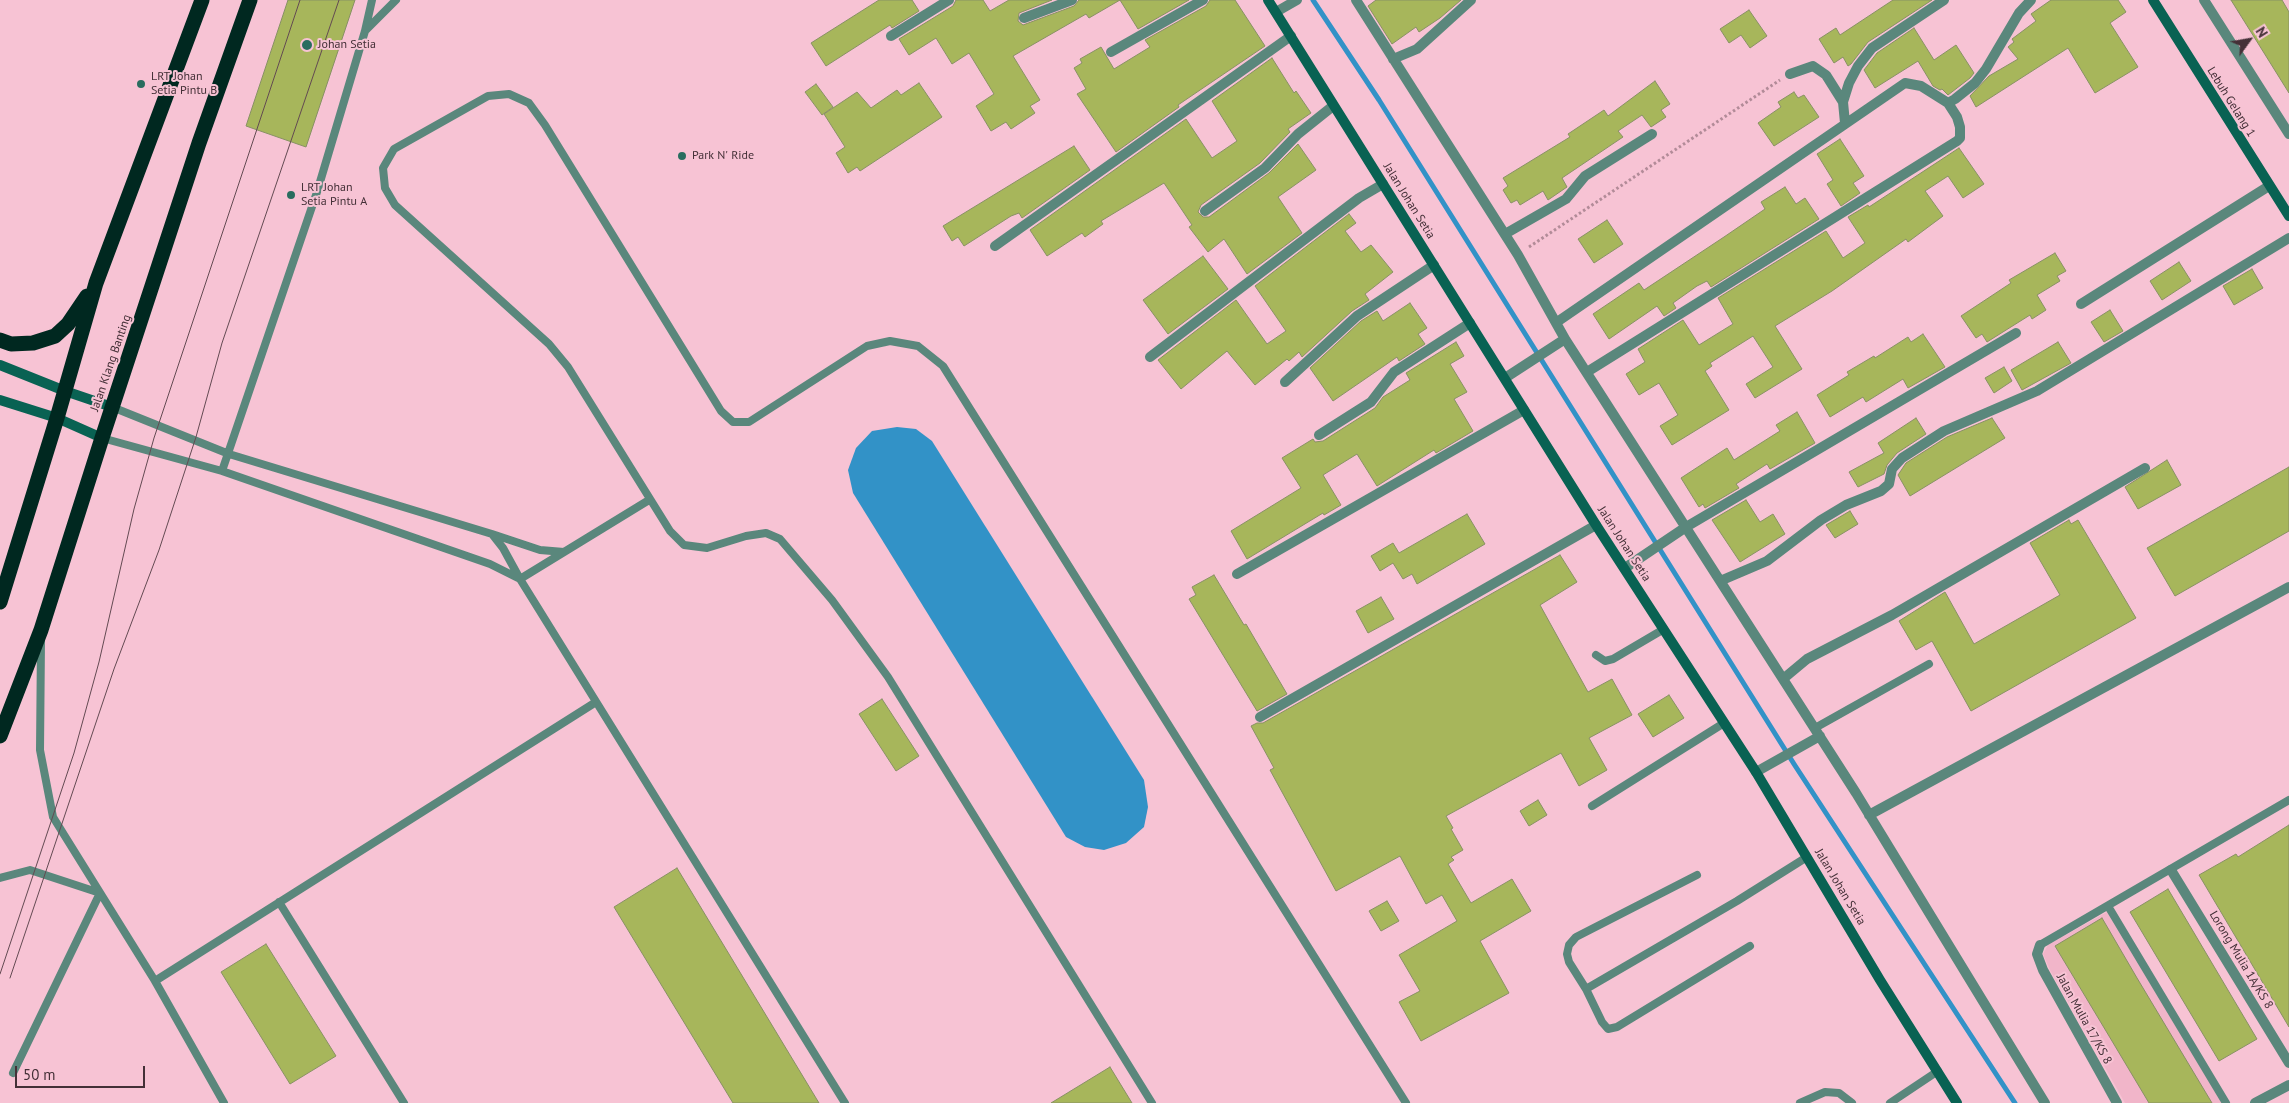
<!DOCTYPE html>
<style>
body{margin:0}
#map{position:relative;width:2289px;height:1103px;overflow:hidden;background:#f7c3d4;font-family:"PT Sans",sans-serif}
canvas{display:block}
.north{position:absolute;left:2224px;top:15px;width:50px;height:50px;-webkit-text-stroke:4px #f7c3d4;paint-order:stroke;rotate:58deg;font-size:14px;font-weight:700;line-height:20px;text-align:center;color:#443037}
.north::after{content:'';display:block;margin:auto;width:18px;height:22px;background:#443037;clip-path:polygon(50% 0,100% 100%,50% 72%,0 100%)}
.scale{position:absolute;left:15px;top:1066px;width:130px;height:22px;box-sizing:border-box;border:2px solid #443037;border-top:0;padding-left:6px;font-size:15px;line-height:18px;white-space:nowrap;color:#443037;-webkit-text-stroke:4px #f7c3d4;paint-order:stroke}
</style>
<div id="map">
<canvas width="2289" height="1103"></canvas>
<div class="north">N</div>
<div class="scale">50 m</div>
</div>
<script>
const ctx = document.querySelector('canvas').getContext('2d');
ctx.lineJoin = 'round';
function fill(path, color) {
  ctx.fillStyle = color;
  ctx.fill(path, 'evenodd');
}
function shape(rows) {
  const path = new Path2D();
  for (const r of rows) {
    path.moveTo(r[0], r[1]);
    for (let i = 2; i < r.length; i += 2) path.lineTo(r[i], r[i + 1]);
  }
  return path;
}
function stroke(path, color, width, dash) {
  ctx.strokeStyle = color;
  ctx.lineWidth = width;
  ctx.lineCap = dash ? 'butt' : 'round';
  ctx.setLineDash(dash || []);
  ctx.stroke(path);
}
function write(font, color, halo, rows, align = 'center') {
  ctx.font = font + ' "PT Sans",sans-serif';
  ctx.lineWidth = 4;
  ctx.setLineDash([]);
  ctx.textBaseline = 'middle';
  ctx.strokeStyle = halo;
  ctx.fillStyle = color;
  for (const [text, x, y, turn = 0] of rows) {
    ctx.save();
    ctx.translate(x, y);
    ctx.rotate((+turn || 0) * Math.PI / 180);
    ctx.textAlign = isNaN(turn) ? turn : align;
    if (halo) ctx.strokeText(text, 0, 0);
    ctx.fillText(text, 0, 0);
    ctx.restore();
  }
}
const built = shape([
 [2107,912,2222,1103,2125,1103,2050,970,2043,954,2048,945]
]);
const water = shape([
 [897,427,916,429,932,441,1144,780,1148,807,1144,827,1126,843,1104,850,1085,847,1066,837,853,493,848,470,856,448,872,431]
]);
const stream = shape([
 [1313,0,1379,100,1794,764,2015,1103]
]);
const building = shape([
 [288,0,355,0,306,147,246,126,288,0],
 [879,0,912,0,919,11,892,28,890,25,826,66,811,43,879,0],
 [956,0,983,0,990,11,1009,0,1052,0,1019,13,1018,21,1023,25,1074,6,1079,0,1120,0,1089,18,1086,14,1013,56,1040,100,1030,106,1035,113,1011,129,1006,122,991,131,976,106,994,94,969,53,952,64,936,38,909,55,899,39,953,6,956,0],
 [1120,0,1189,0,1138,29,1120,0],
 [1210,0,1235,0,1265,46,1178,105,1179,107,1116,152,1077,94,1086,89,1074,68,1082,63,1080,59,1101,47,1114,69,1150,47,1145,40,1206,6,1210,0],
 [1376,0,1461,0,1440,18,1419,32,1416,27,1392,44,1368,6,1376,0],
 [1893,0,1932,0,1868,42,1851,64,1848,66,1843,57,1834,63,1819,39,1836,28,1840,35,1893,0],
 [2051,0,2118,0,2126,12,2110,23,2138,67,2095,93,2068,48,1976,107,1970,96,1989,76,2018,59,2008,47,2014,42,2012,39,2036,21,2031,14,2051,0],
 [2231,0,2282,0,2289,12,2289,93,2231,0],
 [1749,10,1767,36,1750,48,1741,35,1729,43,1720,29,1749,10],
 [1914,28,1934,60,1956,45,1974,73,1970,78,1948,95,1942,89,1940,90,1933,86,1918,61,1875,88,1864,70,1877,53,1914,28],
 [1272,58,1294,93,1296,91,1311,113,1288,129,1290,132,1260,163,1201,205,1198,212,1203,217,1209,217,1269,173,1298,144,1316,170,1278,197,1302,233,1247,274,1224,239,1208,252,1189,227,1192,225,1164,183,1101,221,1103,224,1085,237,1082,233,1047,256,1030,230,1186,119,1212,158,1237,141,1212,101,1272,58],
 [1655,81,1670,104,1661,110,1666,117,1651,127,1642,115,1618,131,1623,137,1562,178,1567,187,1548,200,1543,191,1520,205,1517,200,1511,203,1503,190,1508,186,1503,178,1570,137,1568,134,1604,110,1608,116,1655,81],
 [919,83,942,117,860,171,857,167,848,173,836,153,845,147,824,114,857,92,871,108,897,90,901,95,919,83],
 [816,84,833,107,822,115,805,92,816,84],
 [1794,92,1798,98,1804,95,1819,117,1774,146,1758,123,1781,107,1778,102,1794,92],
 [1840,139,1864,176,1853,183,1860,193,1841,206,1827,184,1833,180,1817,154,1840,139],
 [1074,146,1090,170,1022,218,1019,213,1011,216,964,246,958,237,952,241,943,226,1074,146],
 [1959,148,1984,184,1963,198,1948,176,1925,191,1943,216,1908,242,1906,239,1832,291,1775,326,1802,369,1755,398,1746,384,1773,367,1753,336,1710,363,1712,366,1705,371,1729,410,1672,445,1660,426,1678,415,1659,383,1639,395,1626,374,1645,362,1638,349,1683,320,1699,345,1733,324,1718,298,1826,231,1843,258,1865,243,1848,217,1868,205,1869,207,1959,148],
 [1785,187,1796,204,1805,198,1819,219,1711,287,1707,281,1697,286,1673,303,1676,308,1664,316,1657,306,1609,339,1593,314,1639,283,1644,290,1724,237,1765,209,1761,202,1785,187],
 [1349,214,1356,223,1345,231,1361,252,1371,245,1393,272,1365,294,1369,300,1352,311,1302,357,1299,352,1289,361,1287,359,1255,385,1227,351,1181,389,1158,360,1236,300,1267,344,1286,331,1255,286,1349,214],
 [1607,220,1623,244,1594,263,1578,239,1607,220],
 [2055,253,2066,271,2057,276,2060,281,2037,295,2046,310,2032,319,2030,315,1987,342,1982,334,1976,338,1961,316,2011,283,2009,280,2055,253],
 [1203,256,1228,289,1168,334,1143,300,1203,256],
 [2179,262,2191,281,2162,300,2150,281,2179,262],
 [2252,269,2263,288,2234,305,2223,286,2252,269],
 [1410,303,1427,328,1418,334,1425,344,1399,361,1397,357,1333,401,1310,368,1361,321,1377,311,1383,321,1410,303],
 [2110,310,2123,331,2104,342,2091,322,2110,310],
 [1923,334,1945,367,1908,388,1903,379,1866,402,1863,397,1830,417,1817,395,1849,375,1847,372,1874,356,1875,358,1908,337,1911,342,1923,334],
 [1456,342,1464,356,1450,364,1467,392,1454,399,1473,431,1436,453,1434,450,1377,486,1357,454,1323,475,1341,505,1324,515,1323,513,1247,559,1231,531,1301,488,1282,458,1313,439,1315,442,1323,441,1375,408,1383,397,1410,380,1406,373,1456,342],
 [2058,342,2071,363,2022,390,2011,370,2058,342],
 [2004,367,2012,381,1994,393,1985,378,2004,367],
 [1797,412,1815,443,1770,469,1767,464,1736,484,1739,488,1705,508,1703,504,1699,507,1681,478,1727,448,1734,460,1780,431,1776,425,1797,412],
 [1916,418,1926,434,1897,453,1887,465,1884,474,1858,487,1849,472,1884,453,1878,443,1916,418],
 [1992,418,2005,438,1910,496,1898,475,1906,463,1947,437,1992,418],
 [2167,460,2181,485,2138,509,2125,487,2167,460],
 [2289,467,2289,531,2175,596,2147,548,2289,467],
 [1746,500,1760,522,1773,514,1785,534,1740,562,1712,520,1746,500],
 [1850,511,1858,524,1835,538,1826,525,1850,511],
 [1467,514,1485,544,1417,584,1412,574,1403,579,1393,563,1380,571,1371,556,1393,543,1399,553,1467,514],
 [2069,520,2071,524,2078,520,2136,618,1971,711,1932,641,1916,650,1899,621,1945,592,1974,644,2060,595,2030,543,2069,520],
 [1560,555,1577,582,1540,605,1588,692,1612,679,1632,715,1589,738,1607,770,1579,786,1561,753,1446,816,1453,828,1451,829,1463,850,1451,857,1454,860,1448,864,1471,903,1512,879,1531,911,1480,941,1509,993,1421,1041,1399,1002,1420,991,1399,955,1457,921,1442,895,1426,904,1400,856,1336,891,1270,770,1274,768,1251,726,1257,723,1263,723,1560,555],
 [1214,575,1244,625,1246,624,1287,694,1257,711,1189,599,1196,595,1192,587,1214,575],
 [1381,597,1394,619,1368,633,1356,611,1381,597],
 [1669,695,1684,718,1653,737,1638,714,1669,695],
 [882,699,919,756,896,771,859,714,882,699],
 [1538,800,1547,815,1529,826,1520,811,1538,800],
 [2289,825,2289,1027,2199,875,2236,854,2238,857,2289,825],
 [677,868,819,1103,733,1103,614,907,677,868],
 [2168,889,2257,1039,2219,1061,2130,912,2168,889],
 [1387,901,1399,921,1381,931,1369,911,1387,901],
 [2102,918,2137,978,2212,1103,2149,1103,2109,1036,2055,946,2102,918],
 [266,944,336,1056,290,1084,221,972,266,944],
 [1110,1067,1132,1103,1051,1103,1110,1067]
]);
const path = shape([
 [1529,247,1780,80]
]);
const lane = shape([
 [365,31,396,0],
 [112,407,229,454,492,534,503,548,520,579,845,1103],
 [102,438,222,471,490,564,518,578],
 [222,471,317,192,365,31,372,0],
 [492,534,540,550,564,552],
 [520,579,649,500],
 [41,641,40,750,53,817,155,981,224,1103],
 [1596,655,1605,661,1613,659,1664,629],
 [1815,728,1929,664],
 [1592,806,1724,723],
 [1697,875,1576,937,1569,945,1567,954,1569,962,1586,989,1737,901,1807,857],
 [0,878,30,870,100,893],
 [279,902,404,1103],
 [2108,906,2226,1103],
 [2040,945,2289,800],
 [155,981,596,702],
 [1586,989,1602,1022,1608,1029,1617,1027,1750,946],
 [13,1073,100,893],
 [1152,1103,888,677,832,600,780,539,766,533,746,536,707,548,684,545,670,531,568,367,549,344,395,205,385,188,383,168,394,149,488,96,509,94,529,103,545,125,721,411,733,422,749,422,867,346,890,341,918,346,943,366,1406,1103],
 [1800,1103,1825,1092,1839,1093,1852,1103],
 [1890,1103,1938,1071]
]);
const street = shape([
 [1356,0,1518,255,1565,339,1856,793,2045,1103],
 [2204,0,2289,134],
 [1276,12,1297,0],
 [1024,18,1072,0],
 [891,36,949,0],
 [1111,52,1203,0],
 [1393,59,1417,49,1471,0],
 [1790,74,1813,66,1826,75,1843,102,1845,123],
 [1843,102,1849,83,1858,66,1872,48,1944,0],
 [1205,211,1265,168,1298,134,1333,106],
 [1505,234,1566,199,1585,176,1652,134],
 [995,246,1291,36],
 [2081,304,2269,186],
 [1557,322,1905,83,1921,86,1948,103,1955,99,1975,83,1986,69,2019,13,2031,0],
 [1150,357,1359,198,1383,184],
 [1587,372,1957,141,1960,138,1960,127,1957,117,1948,103],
 [1505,378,1565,339],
 [1285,382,1357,316,1434,265],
 [1319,435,1371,402,1394,372,1470,323],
 [1625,568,1686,527,2016,333],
 [1237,574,1524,410],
 [1720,581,1767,561,1821,520,1846,505,1881,491,1889,484,1892,469,1902,458,1944,431,2037,391,2289,238],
 [1783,679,1807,659,1892,615,2145,468],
 [1260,717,1596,525],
 [1756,772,1820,736],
 [1869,815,2289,587],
 [2171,870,2289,1063],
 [2040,945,2037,954,2043,970,2117,1103],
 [2255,1103,2289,1085]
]);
const secondary = shape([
 [1268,0,1596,525,1756,772,1880,980,1957,1103],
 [2153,0,2289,216],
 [0,365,65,391,112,407],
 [0,400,57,418,102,438]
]);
const highway = shape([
 [0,340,11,344,33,343,55,336,68,324,87,296],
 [0,602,57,418,96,283,202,0],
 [0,736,41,630,102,438,199,143,250,0]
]);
const tram = shape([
 [0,974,74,753,99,662,134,509,154,438,300,0],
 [10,978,114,669,159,550,196,437,222,343,339,0]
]);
const markers = [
 [307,45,6,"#296d5f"],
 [141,84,5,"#296d5f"],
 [682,156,5,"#296d5f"],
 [291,195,5,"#296d5f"]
];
const poiNames = [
 ["Johan Setia",318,45],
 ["LRT Johan",151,77],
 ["Setia Pintu B",151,91],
 ["Park N' Ride",692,156],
 ["LRT Johan",301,188],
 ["Setia Pintu A",301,202]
];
const streetNames = [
 ["Lebuh Gelang 1",2231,102,58],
 ["Jalan Johan Setia",1409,201,58],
 ["Jalan Klang Banting",111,363,-71],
 ["Jalan Johan Setia",1624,544,57],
 ["Jalan Johan Setia",1840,887,59],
 ["Lorong Mulia 1A/KS 8",2241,960,59],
 ["Jalan Mulia 17/KS 8",2084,1019,61]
];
fill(built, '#f1b5c9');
fill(water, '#3292c7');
stroke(stream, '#3292c7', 5);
fill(building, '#a7b65b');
stroke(building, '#889164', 1);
stroke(path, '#b28b98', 3, [2.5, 2.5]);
stroke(lane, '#5a877c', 8);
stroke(street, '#5a877c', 10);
stroke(secondary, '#096253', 10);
stroke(highway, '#002820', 15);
stroke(tram, '#634a52', 1);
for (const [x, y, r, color] of markers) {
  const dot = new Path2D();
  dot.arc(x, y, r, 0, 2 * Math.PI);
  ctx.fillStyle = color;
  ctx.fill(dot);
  stroke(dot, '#f7c3d4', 2);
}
write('12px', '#443037', '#f7c3d4', poiNames, 'left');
write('12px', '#443037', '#f7c3d4', streetNames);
</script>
